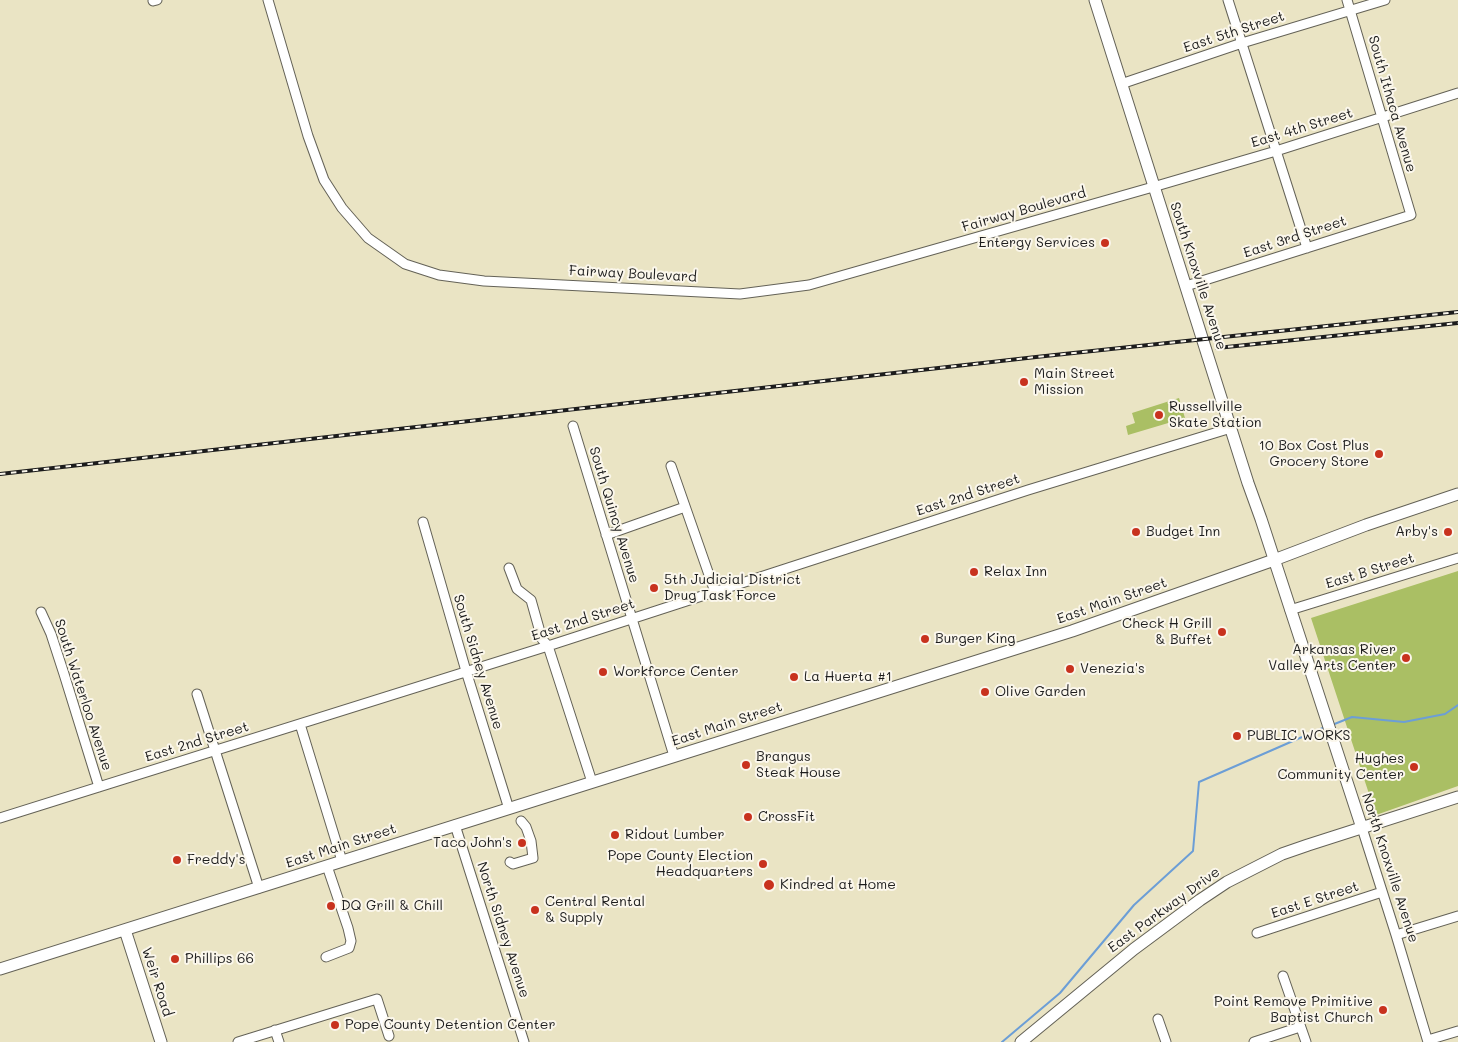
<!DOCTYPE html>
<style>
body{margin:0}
canvas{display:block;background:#eae4c4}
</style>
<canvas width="1458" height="1042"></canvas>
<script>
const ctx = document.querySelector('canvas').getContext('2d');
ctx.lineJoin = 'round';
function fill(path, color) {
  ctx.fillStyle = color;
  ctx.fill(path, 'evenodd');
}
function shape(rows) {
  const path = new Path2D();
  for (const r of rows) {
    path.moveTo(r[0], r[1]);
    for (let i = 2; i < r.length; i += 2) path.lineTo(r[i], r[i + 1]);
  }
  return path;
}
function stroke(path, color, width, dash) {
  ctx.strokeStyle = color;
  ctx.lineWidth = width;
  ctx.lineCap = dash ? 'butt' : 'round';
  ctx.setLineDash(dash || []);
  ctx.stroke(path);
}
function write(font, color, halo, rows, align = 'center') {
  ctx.font = font + ' Mali,sans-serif';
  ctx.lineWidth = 4;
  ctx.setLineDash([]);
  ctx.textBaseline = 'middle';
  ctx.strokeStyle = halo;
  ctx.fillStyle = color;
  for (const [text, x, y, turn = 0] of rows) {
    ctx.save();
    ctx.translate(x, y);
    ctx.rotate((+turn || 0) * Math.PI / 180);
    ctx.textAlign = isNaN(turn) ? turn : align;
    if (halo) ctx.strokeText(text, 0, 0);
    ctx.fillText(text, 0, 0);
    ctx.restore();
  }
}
const green = shape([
 [1179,398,1185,418,1128,435,1126,426,1135,423,1132,413],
 [1458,571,1458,786,1376,815,1311,618]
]);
const stream = shape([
 [1332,725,1352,717,1404,722,1445,714,1458,705],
 [1002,1042,1060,993,1134,905,1193,851,1199,782,1325,727]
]);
const minor = shape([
 [268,0,308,136,324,180,342,208,368,238,405,264,439,275,484,281,740,294,809,285,1153,187,1276,151,1458,93],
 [1228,0,1307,248],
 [153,1,157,0],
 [1121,84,1242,43,1385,0],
 [1186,286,1411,215,1347,0],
 [573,426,674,756],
 [671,466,715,592],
 [423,522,466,671,509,809],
 [606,535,685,507],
 [509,568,517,589,531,600,542,639,548,646,592,782],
 [1290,610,1458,558],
 [41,612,51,634,64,674,99,787],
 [197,694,259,888],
 [300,724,342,861],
 [0,818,548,646,1028,490,1231,428],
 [455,825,524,1042],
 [1362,828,1396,935,1428,1042],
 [510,862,513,864,533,858,531,841,526,827,521,821],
 [1257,933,1382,892],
 [1396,935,1458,916],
 [326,957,349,948,351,941,348,928,327,866],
 [1283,976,1306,1042],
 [1158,1019,1166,1042],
 [275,1030,279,1042],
 [1428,1040,1458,1031],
 [238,1042,377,999,389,1036],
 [1254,1042,1300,1027]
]);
const major = shape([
 [1095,0,1248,483,1261,519,1362,828],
 [125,930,161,1042],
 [0,969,1072,631,1274,560,1366,525,1458,494],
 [1021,1042,1134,949,1200,900,1227,882,1282,854,1308,845,1458,797]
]);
const rail = shape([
 [1217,348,1458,323],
 [0,474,1036,357,1458,312]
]);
const markers = [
 [1105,243,5,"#c8321e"],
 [1024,382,5,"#c8321e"],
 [1159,415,5,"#c8321e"],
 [1379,454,5,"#c8321e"],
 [1136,532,5,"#c8321e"],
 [1448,532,5,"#c8321e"],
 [974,572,5,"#c8321e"],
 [654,588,5,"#c8321e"],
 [1222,632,5,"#c8321e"],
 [925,639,5,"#c8321e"],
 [1406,658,5,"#c8321e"],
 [1070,669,5,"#c8321e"],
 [603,672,5,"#c8321e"],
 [794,677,5,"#c8321e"],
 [985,692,5,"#c8321e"],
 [1237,736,5,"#c8321e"],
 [746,765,5,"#c8321e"],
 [1414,767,5,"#c8321e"],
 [748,817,5,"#c8321e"],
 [615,835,5,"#c8321e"],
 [522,843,5,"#c8321e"],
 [177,860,5,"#c8321e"],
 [763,864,5,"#c8321e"],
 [769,885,6,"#c8321e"],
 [331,906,5,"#c8321e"],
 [535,910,5,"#c8321e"],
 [175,959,5,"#c8321e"],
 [1383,1010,5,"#c8321e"],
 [335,1025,5,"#c8321e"]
];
const streetNames = [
 ["East 5th Street",1234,32,-18],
 ["South Ithaca Avenue",1392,104,74],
 ["East 4th Street",1302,128,-17],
 ["Fairway Boulevard",1024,210,-16],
 ["East 3rd Street",1295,237,-18],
 ["Fairway Boulevard",633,274,3],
 ["South Knoxville Avenue",1198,276,72],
 ["East 2nd Street",968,495,-18],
 ["South Quincy Avenue",614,515,73],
 ["East B Street",1370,571,-17],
 ["East Main Street",1112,601,-19],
 ["East 2nd Street",583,620,-18],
 ["South Sidney Avenue",478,662,73],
 ["South Waterloo Avenue",83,695,72],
 ["East Main Street",727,724,-18],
 ["East 2nd Street",197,742,-17],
 ["East Main Street",341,846,-18],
 ["North Knoxville Avenue",1390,868,72],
 ["East E Street",1315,900,-18],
 ["East Parkway Drive",1164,910,-36],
 ["North Sidney Avenue",503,930,72],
 ["Weir Road",157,982,72]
];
const poiNames = [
 ["Entergy Services",1095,243,"right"],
 ["Main Street",1034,374],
 ["Mission",1034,390],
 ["Russellville",1169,407],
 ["Skate Station",1169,423],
 ["10 Box Cost Plus",1369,446,"right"],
 ["Grocery Store",1369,462,"right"],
 ["Budget Inn",1146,532],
 ["Arby's",1438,532,"right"],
 ["Relax Inn",984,572],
 ["5th Judicial District",664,580],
 ["Drug Task Force",664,596],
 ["Check H Grill",1212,624,"right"],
 ["& Buffet",1212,640,"right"],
 ["Burger King",935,639],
 ["Arkansas River",1396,650,"right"],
 ["Valley Arts Center",1396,666,"right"],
 ["Venezia's",1080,669],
 ["Workforce Center",613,672],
 ["La Huerta #1",804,677],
 ["Olive Garden",995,692],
 ["PUBLIC WORKS",1247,736],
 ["Brangus",756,757],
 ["Steak House",756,773],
 ["Hughes",1404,759,"right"],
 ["Community Center",1404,775,"right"],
 ["CrossFit",758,817],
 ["Ridout Lumber",625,835],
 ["Taco John's",512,843,"right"],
 ["Pope County Election",753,856,"right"],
 ["Headquarters",753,872,"right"],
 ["Freddy's",187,860],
 ["Kindred at Home",780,885],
 ["Central Rental",545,902],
 ["& Supply",545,918],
 ["DQ Grill & Chill",341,906],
 ["Phillips 66",185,959],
 ["Point Remove Primitive",1373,1002,"right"],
 ["Baptist Church",1373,1018,"right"],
 ["Pope County Detention Center",345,1025]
];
fill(green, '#aabf64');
stroke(stream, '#6c9ed6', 2);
stroke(minor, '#646257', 11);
stroke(major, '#646257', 13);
stroke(minor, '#fff', 9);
stroke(major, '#fff', 11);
stroke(rail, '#1c1c1c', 4);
stroke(rail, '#fbf7ec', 2, [5.5]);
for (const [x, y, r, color] of markers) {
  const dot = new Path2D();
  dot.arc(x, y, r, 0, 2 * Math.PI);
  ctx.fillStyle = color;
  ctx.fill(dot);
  stroke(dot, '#fbf7ec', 2);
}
write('14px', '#1c1c1c', '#fbf7ec', streetNames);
write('14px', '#1c1c1c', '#fbf7ec', poiNames, 'left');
</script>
